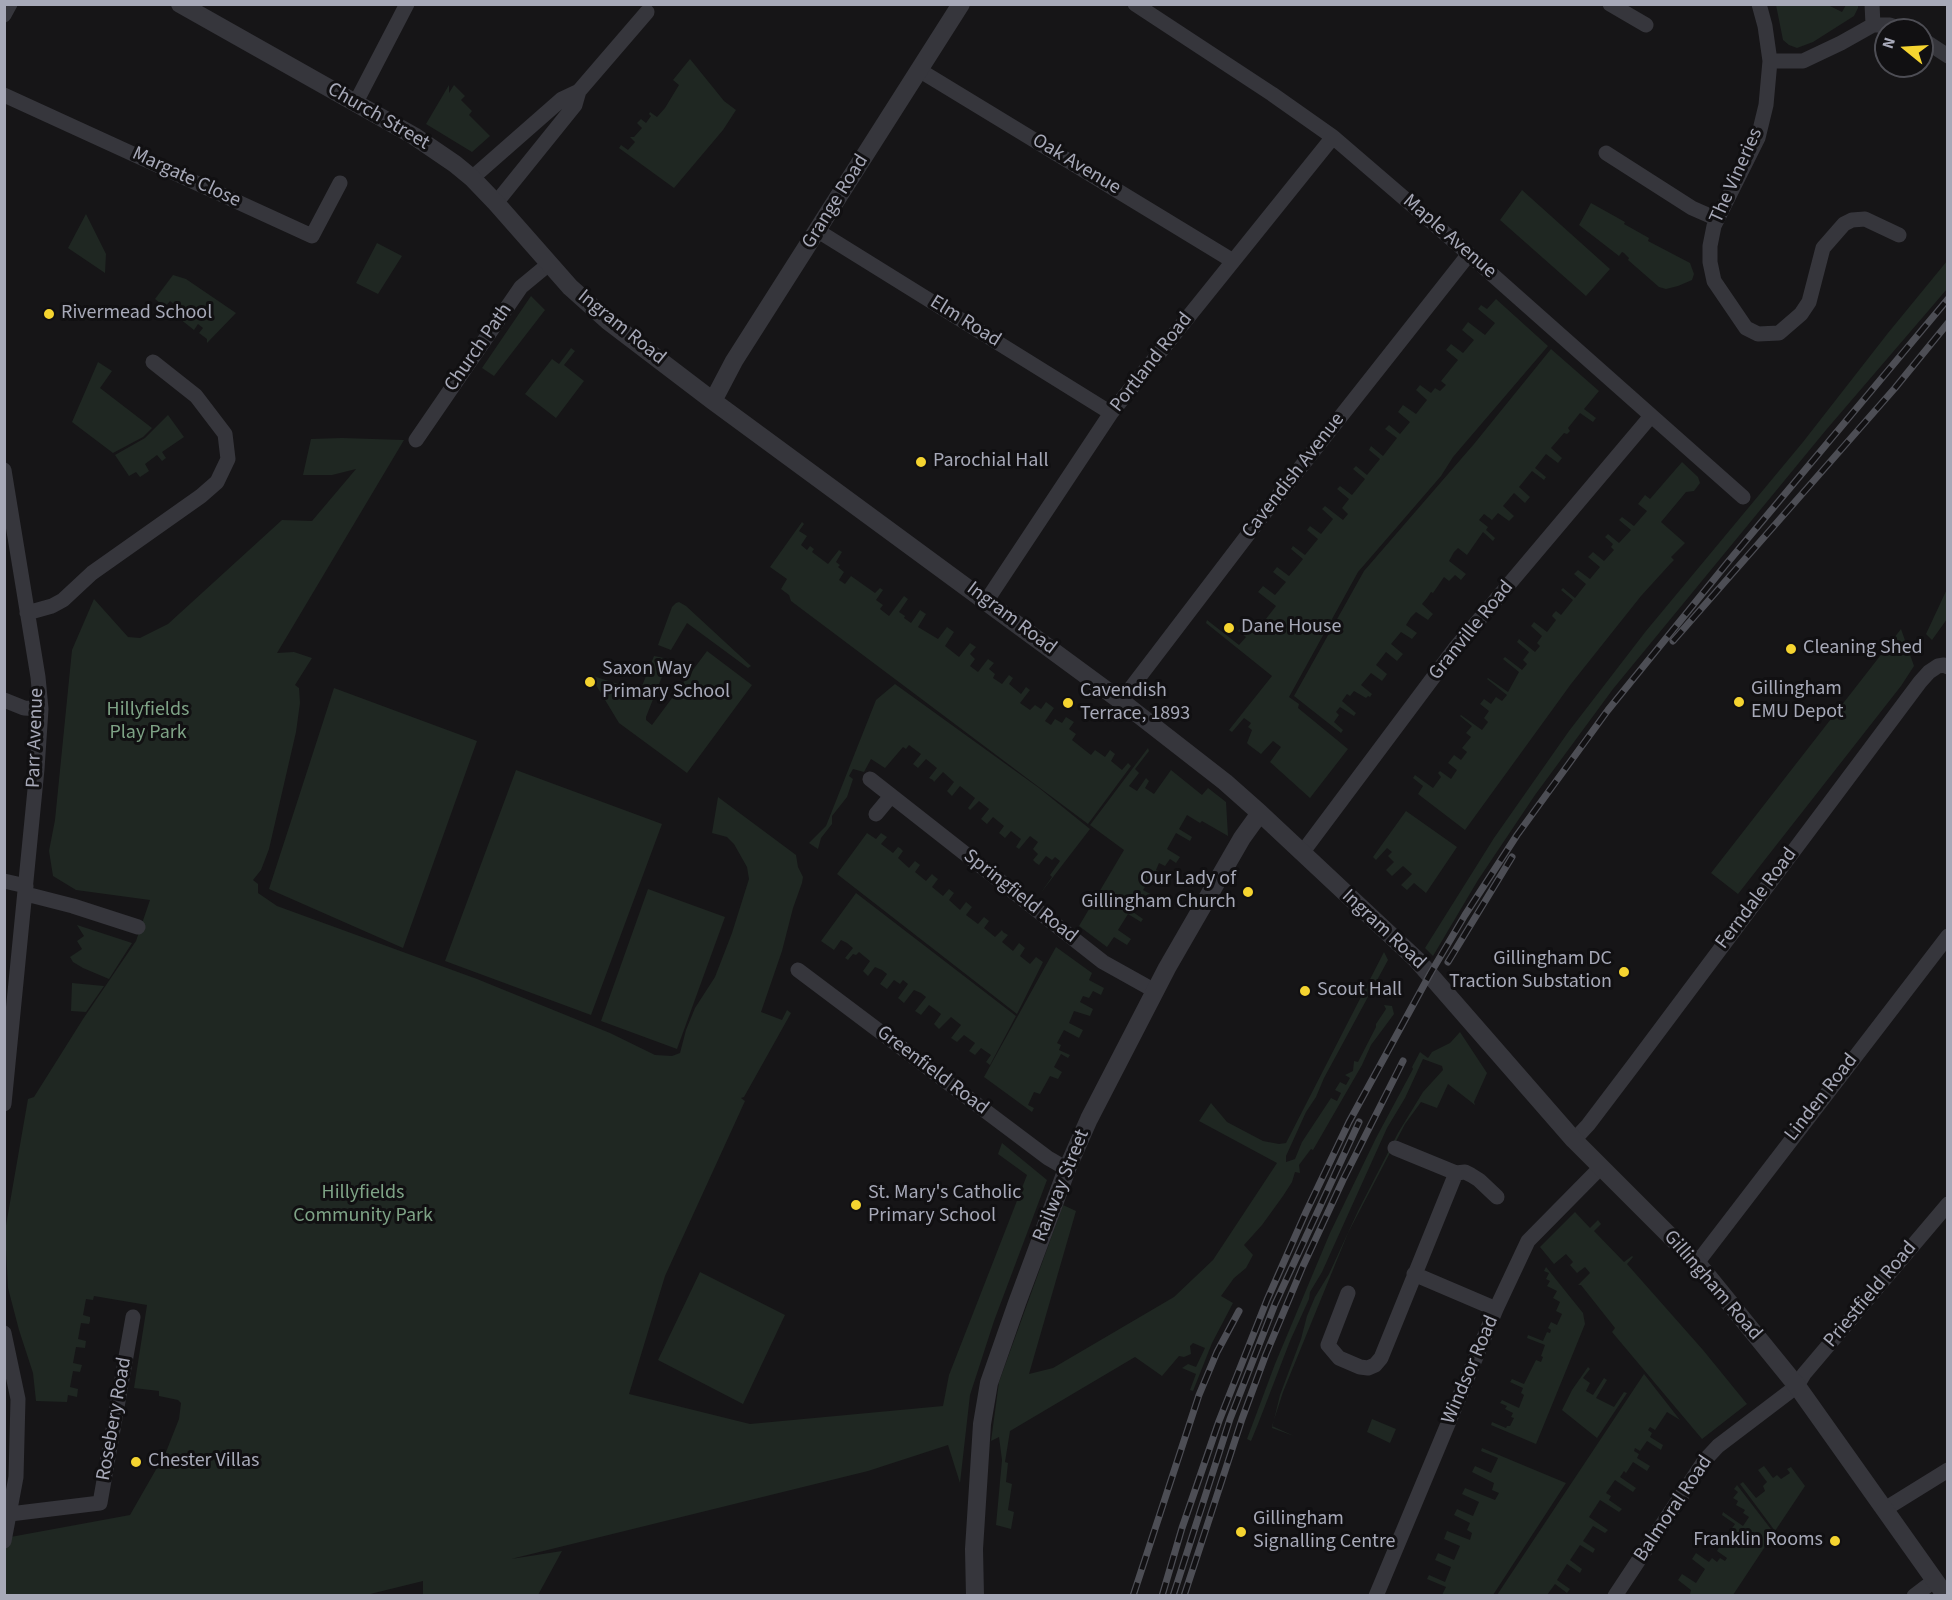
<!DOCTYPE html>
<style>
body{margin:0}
#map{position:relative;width:1952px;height:1600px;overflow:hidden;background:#161517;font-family:"Source Sans 3",sans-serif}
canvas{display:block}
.frame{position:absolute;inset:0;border:6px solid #a7a9b8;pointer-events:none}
.north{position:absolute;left:1874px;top:18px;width:60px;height:60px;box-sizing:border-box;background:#111012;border:2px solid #4d4d54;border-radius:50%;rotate:288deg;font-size:16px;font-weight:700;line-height:24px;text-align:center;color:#a7a9b8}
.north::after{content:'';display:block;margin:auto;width:21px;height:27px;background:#f5d430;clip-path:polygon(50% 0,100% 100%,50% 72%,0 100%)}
</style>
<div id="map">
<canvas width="1952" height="1600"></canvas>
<div class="frame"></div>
<div class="north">N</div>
</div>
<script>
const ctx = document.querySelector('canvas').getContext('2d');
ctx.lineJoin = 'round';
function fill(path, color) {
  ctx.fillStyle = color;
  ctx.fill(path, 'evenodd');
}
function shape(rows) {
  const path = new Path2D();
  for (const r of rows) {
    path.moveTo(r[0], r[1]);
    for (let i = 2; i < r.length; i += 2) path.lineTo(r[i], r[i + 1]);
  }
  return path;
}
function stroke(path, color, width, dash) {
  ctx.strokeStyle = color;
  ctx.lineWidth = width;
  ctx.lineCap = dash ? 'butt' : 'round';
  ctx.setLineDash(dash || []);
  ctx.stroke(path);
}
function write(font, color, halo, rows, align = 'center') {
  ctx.font = font + ' "Source Sans 3",sans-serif';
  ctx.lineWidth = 6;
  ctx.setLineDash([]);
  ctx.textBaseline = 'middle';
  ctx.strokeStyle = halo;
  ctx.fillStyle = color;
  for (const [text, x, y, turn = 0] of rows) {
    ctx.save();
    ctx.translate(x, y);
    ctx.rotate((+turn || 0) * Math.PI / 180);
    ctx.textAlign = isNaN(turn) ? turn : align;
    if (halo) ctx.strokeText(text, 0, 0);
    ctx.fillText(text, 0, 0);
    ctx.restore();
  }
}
const green = shape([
 [1776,5,1828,5,1842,12,1846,5,1858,5,1858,8,1854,16,1813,42,1797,48,1789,45,1783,40],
 [690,59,724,101,736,110,723,130,674,188,619,148,621,145,628,150,635,142,630,137,634,137,642,128,637,123,641,119,646,123,651,116,649,114,650,112,657,117,665,108,679,85,673,80],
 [449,85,449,93,454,85,465,96,461,100,472,111,469,115,490,136,472,152,426,124],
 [1522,190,1610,269,1586,296,1500,220],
 [1591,203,1625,222,1624,224,1649,238,1648,241,1690,263,1694,274,1692,280,1678,286,1666,289,1659,287,1628,260,1629,258,1624,253,1622,252,1619,256,1579,225],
 [86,214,106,254,105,273,68,248],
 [377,243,402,256,378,294,356,283],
 [1947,261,1947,289,1826,430,1613,689,1535,795,1478,880,1433,956,1425,948,1494,838,1569,731,1646,631,1803,442,1888,333],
 [173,275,186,279,236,313,207,343,207,339,199,333,203,328,198,324,194,330,175,315,180,309,170,301,165,307,155,299],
 [531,296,545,310,494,376,482,368],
 [1496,299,1548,346,1453,457,1441,476,1358,572,1289,697,1299,704,1298,708,1348,749,1310,798,1270,762,1281,747,1273,741,1261,754,1249,745,1247,743,1252,730,1248,727,1251,723,1244,718,1232,732,1229,730,1272,676,1206,623,1207,620,1239,645,1246,637,1238,631,1243,625,1248,630,1256,620,1262,624,1276,606,1258,592,1263,586,1275,595,1286,582,1273,572,1277,567,1289,576,1295,569,1303,559,1291,549,1293,546,1305,555,1318,539,1307,530,1310,526,1321,534,1333,519,1322,509,1325,506,1343,520,1348,514,1342,508,1349,499,1337,489,1340,486,1352,495,1365,479,1353,469,1356,466,1367,475,1380,459,1369,450,1371,446,1383,456,1397,438,1385,429,1389,425,1400,434,1410,422,1398,412,1403,405,1416,414,1427,400,1416,390,1420,385,1431,393,1435,388,1440,391,1446,385,1441,381,1458,360,1446,350,1451,344,1463,353,1474,340,1462,330,1468,322,1485,335,1495,323,1478,309,1481,305,1487,309],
 [571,348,575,351,564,365,584,381,556,418,525,394,552,359,559,364],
 [1551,349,1599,391,1584,409,1596,418,1593,422,1580,413,1568,428,1570,431,1567,434,1564,433,1551,448,1562,458,1558,463,1546,454,1535,468,1546,477,1544,480,1532,471,1519,487,1530,497,1525,503,1514,493,1503,506,1514,516,1509,521,1498,513,1492,520,1484,514,1479,520,1488,527,1486,530,1495,538,1493,541,1483,532,1467,555,1458,548,1454,552,1449,561,1466,574,1461,580,1455,575,1449,581,1444,577,1433,593,1431,592,1427,598,1422,604,1433,614,1428,620,1416,612,1411,617,1406,625,1417,633,1412,639,1401,632,1391,644,1403,654,1397,661,1386,652,1376,665,1387,674,1385,677,1382,681,1371,673,1361,685,1372,694,1370,697,1368,696,1366,698,1354,691,1350,696,1347,694,1342,701,1356,713,1354,716,1340,707,1336,712,1339,715,1334,722,1343,730,1341,733,1294,696,1364,571,1474,444],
 [98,362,112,371,100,388,152,428,143,437,113,453,72,422],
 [168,415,184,437,162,452,166,458,162,461,157,455,145,464,149,471,140,477,136,472,129,476,115,455,145,438],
 [342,438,404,440,277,653,294,652,312,658,295,685,299,688,300,703,296,732,269,849,261,870,253,880,258,884,258,893,277,906,477,979,610,1033,655,1055,672,1056,680,1053,686,1030,695,1008,715,977,732,933,749,879,747,867,734,844,727,837,712,833,718,797,796,855,798,867,803,877,802,883,793,908,782,951,761,1012,782,1020,787,1010,791,1013,744,1097,741,1098,745,1101,665,1276,629,1394,750,1424,943,1406,949,1375,1027,1175,998,1154,1002,1143,1047,1180,994,1321,970,1395,960,1483,948,1445,868,1471,511,1559,562,1551,538,1595,423,1595,423,1581,362,1596,5,1596,5,1538,130,1515,166,1452,179,1419,181,1403,178,1400,159,1396,159,1391,134,1388,147,1305,94,1296,93,1300,86,1299,83,1315,90,1317,90,1321,89,1324,81,1323,78,1339,86,1341,85,1348,76,1347,73,1363,82,1365,80,1372,73,1371,70,1387,78,1389,77,1397,68,1395,67,1402,36,1401,33,1373,19,1330,8,1288,5,1231,28,1099,34,1097,83,1019,136,941,150,900,76,890,53,876,49,851,55,820,72,650,94,599,128,637,140,638,168,624,282,520,312,521,356,469,332,475,303,475,311,439],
 [1682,462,1698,477,1700,483,1694,491,1686,492,1661,522,1685,543,1671,557,1674,560,1671,563,1641,596,1571,684,1465,830,1418,794,1423,786,1413,778,1415,775,1433,788,1441,777,1438,773,1440,771,1451,779,1457,770,1448,763,1454,755,1461,760,1467,752,1462,748,1471,737,1466,733,1472,726,1460,716,1461,715,1482,730,1488,722,1484,718,1489,711,1480,704,1484,699,1491,704,1496,697,1502,701,1507,695,1487,679,1488,678,1508,692,1519,672,1503,659,1505,657,1522,670,1527,664,1523,660,1529,652,1517,642,1519,639,1535,652,1540,646,1537,643,1542,636,1531,626,1534,622,1547,632,1556,620,1552,616,1553,614,1556,611,1561,615,1573,600,1561,590,1563,588,1575,598,1586,584,1574,574,1578,570,1590,579,1600,567,1588,557,1593,552,1604,561,1614,550,1611,547,1613,544,1605,537,1608,534,1619,543,1631,530,1619,520,1622,517,1634,526,1647,511,1638,504,1645,495,1650,499],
 [802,522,804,524,799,531,807,536,801,545,807,550,810,546,814,549,812,552,828,564,839,550,842,552,836,562,840,565,838,567,844,572,839,580,845,584,851,576,875,593,880,588,883,590,876,600,883,605,880,609,889,616,904,596,908,599,899,612,905,616,904,618,911,623,920,610,926,614,918,627,938,639,947,627,954,632,945,646,959,657,970,643,976,647,970,654,975,659,970,666,978,672,988,659,994,663,989,669,995,674,993,678,1002,684,1009,675,1013,678,1009,684,1021,694,1026,687,1030,690,1020,703,1030,710,1035,705,1041,709,1046,702,1054,708,1045,721,1051,725,1055,719,1062,723,1066,717,1074,722,1069,729,1076,734,1072,740,1091,755,1095,750,1105,757,1110,750,1115,754,1111,761,1122,770,1128,763,1131,766,1088,824,791,601,789,595,781,589,787,579,770,567],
 [1947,589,1947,619,1932,640,1926,634],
 [679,602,686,606,751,666,748,668,687,623,671,650,658,645,672,607,676,603],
 [1901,629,1914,666,1901,686,1738,894,1711,873],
 [707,651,752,685,687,773,619,723,590,675,640,691,654,656,669,659,646,717,646,720,652,725],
 [895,684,1039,788,1090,829,1040,894,1052,877,1050,875,1060,861,1055,857,1052,860,1046,856,1039,865,1036,863,1033,860,1038,854,1033,849,1038,842,1030,836,1019,849,1016,847,1021,839,1011,831,1005,838,999,833,1004,826,993,817,987,824,981,819,989,809,979,801,970,810,968,808,975,798,960,786,952,796,947,791,954,782,943,772,934,782,933,780,929,778,937,768,926,759,918,768,913,764,921,754,909,745,906,749,903,747,885,768,871,759,864,772,853,769,849,776,853,779,847,797,832,816,832,824,821,838,818,849,809,843,826,826,876,700],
 [334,688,477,741,403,948,269,889],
 [1148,748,1149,751,1135,769,1139,773,1129,786,1137,791,1146,778,1149,781,1145,788,1154,794,1171,770,1202,795,1208,788,1226,802,1228,836,1202,821,1200,823,1187,815,1179,829,1192,837,1190,841,1176,833,1167,849,1180,857,1176,863,1170,859,1165,866,1159,863,1156,870,1168,877,1165,881,1153,874,1143,890,1156,897,1153,901,1152,904,1145,900,1140,908,1134,904,1130,910,1143,919,1141,922,1128,914,1118,930,1131,939,1127,945,1114,937,1107,947,1079,926,1124,850,1090,825],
 [516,770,662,824,591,1015,445,961],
 [1406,811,1457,847,1426,893,1414,883,1407,890,1401,885,1412,874,1403,866,1392,876,1386,870,1394,862,1388,856,1392,852,1387,848,1376,860,1373,857],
 [867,833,876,839,881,833,887,837,881,844,893,853,898,847,900,848,903,851,898,858,909,868,915,861,920,865,915,872,926,881,932,874,934,876,938,879,932,887,943,896,949,889,954,893,949,900,960,910,966,902,972,907,966,915,978,924,984,917,989,921,984,928,995,937,1002,930,1003,932,1008,935,1002,942,1013,951,1019,943,1025,948,1020,956,1030,964,1036,957,1043,962,1017,1014,837,874],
 [648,889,725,917,677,1049,601,1021],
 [856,893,1016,1016,990,1065,986,1062,991,1055,981,1048,975,1055,969,1051,975,1043,964,1035,957,1042,951,1038,961,1025,951,1017,939,1029,934,1024,941,1014,936,1010,929,1005,921,1015,915,1011,926,997,921,993,914,990,904,1003,898,998,908,984,903,980,900,984,894,980,887,989,880,984,887,974,882,970,875,967,868,976,863,971,870,961,859,952,856,955,853,954,848,960,845,958,853,948,847,943,841,940,834,950,821,941],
 [77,925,132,943,109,979,83,968,73,962,70,957,82,949,77,941,84,936],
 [1056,947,1092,973,1089,980,1104,988,1101,995,1093,991,1089,998,1083,996,1080,1002,1093,1009,1090,1016,1074,1011,1069,1023,1083,1030,1079,1038,1064,1030,1057,1043,1061,1045,1059,1050,1070,1055,1068,1058,1061,1054,1054,1067,1062,1072,1058,1079,1050,1076,1040,1094,1034,1092,1028,1105,1034,1108,1032,1112,984,1077],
 [1384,952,1388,960,1324,1078,1316,1097,1306,1112,1286,1156,1286,1162,1295,1159,1302,1142,1331,1098,1337,1101,1341,1093,1335,1090,1340,1082,1346,1085,1350,1078,1345,1075,1353,1071,1354,1061,1358,1062,1376,1027,1376,1024,1386,1009,1384,1005,1392,1006,1394,1014,1371,1045,1362,1065,1313,1150,1311,1149,1299,1165,1300,1173,1295,1172,1292,1182,1283,1196,1262,1225,1244,1245,1253,1255,1246,1268,1234,1278,1221,1296,1233,1303,1212,1343,1193,1391,1190,1390,1196,1374,1182,1368,1188,1364,1196,1367,1205,1348,1193,1343,1190,1346,1191,1354,1184,1357,1179,1356,1162,1376,1135,1357,1010,1431,1005,1462,1008,1463,1006,1482,1012,1484,1008,1510,1014,1512,1011,1529,996,1525,1002,1460,999,1437,991,1441,999,1382,1063,1205,1076,1211,1029,1374,1053,1368,1174,1297,1213,1260,1277,1163,1199,1121,1211,1103,1227,1122,1263,1141,1279,1144,1286,1143],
 [72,983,104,986,86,1012,71,1011],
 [1460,1032,1487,1073,1474,1102,1475,1105,1448,1084,1437,1108,1421,1102,1405,1124,1348,1233,1283,1392,1272,1426,1294,1436,1272,1428,1280,1395,1301,1339,1307,1316,1315,1297,1329,1274,1358,1211,1398,1133,1423,1092,1443,1070,1442,1066,1423,1059,1405,1098,1387,1128,1322,1272,1310,1292,1309,1299,1290,1341,1258,1424,1251,1441,1247,1439,1275,1364,1330,1233,1376,1138,1413,1069,1412,1067,1420,1052,1428,1058,1432,1052,1450,1043],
 [1575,1212,1590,1228,1598,1220,1601,1224,1594,1231,1624,1262,1632,1256,1633,1257,1627,1264,1703,1350,1747,1404,1702,1439,1612,1332,1615,1328,1581,1285,1578,1285,1590,1273,1585,1267,1577,1273,1570,1265,1573,1262,1566,1254,1554,1264,1540,1247],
 [1546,1267,1583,1313,1585,1324,1536,1444,1491,1425,1492,1422,1506,1428,1507,1426,1510,1426,1514,1418,1511,1417,1513,1413,1505,1409,1507,1406,1500,1403,1502,1400,1519,1408,1524,1395,1521,1393,1523,1388,1510,1382,1512,1379,1524,1384,1536,1360,1541,1362,1543,1357,1541,1356,1545,1345,1527,1338,1528,1335,1543,1341,1547,1332,1550,1333,1551,1330,1548,1328,1551,1322,1557,1325,1562,1314,1556,1311,1560,1302,1553,1298,1557,1291,1547,1286,1550,1281,1546,1279,1549,1273,1544,1271],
 [700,1272,785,1315,743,1404,658,1360],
 [1588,1367,1590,1369,1583,1378,1590,1383,1586,1391,1593,1395,1604,1378,1607,1380,1596,1398,1614,1407,1624,1392,1627,1393,1597,1438,1562,1410,1572,1390],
 [1644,1374,1680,1420,1667,1412,1655,1430,1650,1427,1648,1430,1652,1433,1650,1437,1663,1445,1661,1450,1647,1441,1640,1451,1635,1448,1634,1451,1639,1454,1637,1458,1650,1466,1647,1471,1633,1462,1626,1473,1624,1471,1620,1477,1636,1488,1633,1492,1615,1480,1608,1490,1606,1493,1611,1496,1609,1500,1622,1509,1619,1512,1600,1500,1589,1517,1608,1530,1605,1533,1593,1526,1583,1541,1595,1549,1593,1553,1580,1545,1570,1560,1582,1569,1580,1573,1567,1564,1557,1580,1570,1589,1567,1593,1555,1584,1547,1595,1497,1595],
 [1372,1419,1396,1429,1390,1443,1367,1432],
 [1482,1448,1566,1483,1493,1595,1442,1595,1446,1587,1427,1579,1429,1575,1445,1582,1451,1567,1435,1560,1438,1553,1454,1560,1460,1546,1444,1539,1447,1531,1470,1540,1472,1533,1467,1530,1470,1523,1454,1515,1457,1509,1473,1516,1479,1502,1462,1494,1465,1488,1495,1500,1499,1493,1492,1490,1494,1483,1472,1472,1475,1466,1491,1473,1498,1458,1481,1451],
 [1764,1466,1773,1478,1777,1475,1781,1479,1790,1473,1787,1469,1791,1467,1805,1486,1775,1531,1740,1484,1743,1482,1756,1498,1765,1491,1763,1486,1767,1482,1758,1470],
 [1737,1485,1774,1533,1733,1595,1693,1595,1690,1594,1691,1590,1678,1580,1682,1574,1696,1583,1705,1569,1692,1559,1696,1553,1709,1562,1712,1558,1717,1562,1720,1558,1725,1561,1727,1558,1717,1551,1721,1544,1708,1535,1710,1533,1732,1548,1737,1541,1728,1534,1735,1524,1722,1515,1723,1512,1743,1526,1749,1517,1743,1513,1745,1510,1736,1505,1738,1501,1733,1498,1738,1492,1734,1489]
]);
const minor = shape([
 [1135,4,1272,94,1333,137,1469,254,1743,497],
 [1610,4,1646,25],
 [1759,4,1765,26,1770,61,1766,105,1758,138,1714,226,1710,246,1710,262,1714,281,1746,328,1758,334,1779,333,1801,314,1809,302,1823,248,1844,224,1852,220,1865,219,1899,235],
 [1872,4,1873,25],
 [4,15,10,4],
 [1922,39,1948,56],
 [1770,61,1803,61,1841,43,1873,25,1890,25,1904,30],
 [919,70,1233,261],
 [4,95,312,236,340,183],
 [355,104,407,4],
 [1606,153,1692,208,1717,219],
 [472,178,562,99,579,91,647,12],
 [496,203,575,105,579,91],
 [818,231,1111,413],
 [416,440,521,287,550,263],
 [4,470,38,677,41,709,37,769,4,1104],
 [987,600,1111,413,1333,137],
 [27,613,52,606,63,600,92,573,201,496,217,482,228,459,225,434,196,396,153,362],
 [4,700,24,708,41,709],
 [1121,701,1259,520,1469,254],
 [870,779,1103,962,1155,991],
 [876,814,891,796],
 [1302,853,1456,647,1651,416],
 [4,881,26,886],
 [26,894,73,906,138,927],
 [798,970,1048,1158,1067,1169],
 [1574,1140,1588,1125,1635,1063,1920,682,1929,672,1938,666,1944,665,1948,667],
 [1395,1148,1456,1173,1465,1172,1471,1175,1479,1180,1497,1197],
 [1697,1263,1948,936],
 [1414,1274,1496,1309],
 [1348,1293,1328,1345,1339,1358,1360,1367,1368,1368,1375,1365,1381,1358,1456,1173],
 [4,1333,18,1399,16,1477,4,1541],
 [1885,1509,1948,1470],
 [10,1514,100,1503,133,1317],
 [1376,1596,1496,1309,1528,1241,1601,1167],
 [1615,1596,1705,1460,1718,1446,1797,1386,1804,1374,1948,1204],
 [1914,1596,1935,1580]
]);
const tertiary = shape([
 [180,4,414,136,455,164,472,178,496,203,570,287,608,321,713,401,1121,701,1225,782,1260,813,1417,960,1574,1140,1697,1263,1797,1386,1946,1596],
 [713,401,734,361,961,4],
 [975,1596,974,1549,982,1424,989,1383,1017,1303,1067,1169,1089,1119,1167,968,1242,838,1260,813]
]);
const rail = shape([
 [1673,641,1895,388,1948,323],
 [1448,962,1512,857],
 [1133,1596,1199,1395,1217,1352,1239,1311],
 [1162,1596,1182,1528,1219,1421,1267,1300,1306,1212,1349,1122,1430,974,1465,915,1517,835,1608,710,1728,562,1948,299],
 [1173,1596,1230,1419,1275,1304,1359,1122],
 [1184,1596,1242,1419,1266,1354,1303,1266,1343,1180,1403,1061]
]);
const markers = [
 [49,314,6,"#f5d430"],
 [921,462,6,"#f5d430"],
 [1229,628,6,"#f5d430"],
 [1791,649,6,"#f5d430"],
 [590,682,6,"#f5d430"],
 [1739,702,6,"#f5d430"],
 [1068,703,6,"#f5d430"],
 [1248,892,6,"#f5d430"],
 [1624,972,6,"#f5d430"],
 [1305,991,6,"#f5d430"],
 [856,1205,6,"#f5d430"],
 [136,1462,6,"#f5d430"],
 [1241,1532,6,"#f5d430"],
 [1835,1541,6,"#f5d430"]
];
const streetNames = [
 ["Church Street",378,117,30],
 ["Oak Avenue",1076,165,31],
 ["The Vineries",1737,176,-66],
 ["Margate Close",186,178,25],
 ["Grange Road",836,202,-58],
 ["Maple Avenue",1449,237,41],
 ["Elm Road",965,322,32],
 ["Ingram Road",621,328,39],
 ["Church Path",479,348,-55],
 ["Portland Road",1152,363,-52],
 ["Cavendish Avenue",1294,476,-52],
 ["Ingram Road",1011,619,37],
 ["Granville Road",1472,631,-51],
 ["Parr Avenue",36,738,-88],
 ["Springfield Road",1020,897,38],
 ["Ferndale Road",1757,899,-53],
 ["Ingram Road",1383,930,43],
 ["Greenfield Road",932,1071,37],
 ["Linden Road",1822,1098,-52],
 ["Railway Street",1062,1186,-68],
 ["Gillingham Road",1712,1286,49],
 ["Priestfield Road",1871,1295,-50],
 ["Windsor Road",1471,1370,-67],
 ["Rosebery Road",115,1419,-80],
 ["Balmoral Road",1674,1509,-56]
];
const poiNames = [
 ["Rivermead School",61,314],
 ["Parochial Hall",933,462],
 ["Dane House",1241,628],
 ["Cleaning Shed",1803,649],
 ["Saxon Way",602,670],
 ["Primary School",602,693],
 ["Gillingham",1751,690],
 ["EMU Depot",1751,713],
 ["Cavendish",1080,692],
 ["Terrace, 1893",1080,715],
 ["Our Lady of",1236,880,"right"],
 ["Gillingham Church",1236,903,"right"],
 ["Gillingham DC",1612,960,"right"],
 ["Traction Substation",1612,983,"right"],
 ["Scout Hall",1317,991],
 ["St. Mary's Catholic",868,1194],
 ["Primary School",868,1217],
 ["Chester Villas",148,1462],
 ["Gillingham",1253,1520],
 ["Signalling Centre",1253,1543],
 ["Franklin Rooms",1823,1541,"right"]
];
const parkNames = [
 ["Hillyfields",148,711],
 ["Play Park",148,734],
 ["Hillyfields",363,1194],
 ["Community Park",363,1217]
];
fill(green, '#1f2722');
stroke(minor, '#36363c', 15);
stroke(tertiary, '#36363c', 18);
stroke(rail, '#4d4e55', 7);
stroke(rail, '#111012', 4.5, [14]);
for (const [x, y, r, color] of markers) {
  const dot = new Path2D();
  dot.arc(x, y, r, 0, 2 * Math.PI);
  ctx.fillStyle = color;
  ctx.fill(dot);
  stroke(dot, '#111012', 2);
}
write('20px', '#a7a9b8', '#111012', streetNames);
write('20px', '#a7a9b8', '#111012', poiNames, 'left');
write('20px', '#7ea386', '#111012', parkNames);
</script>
